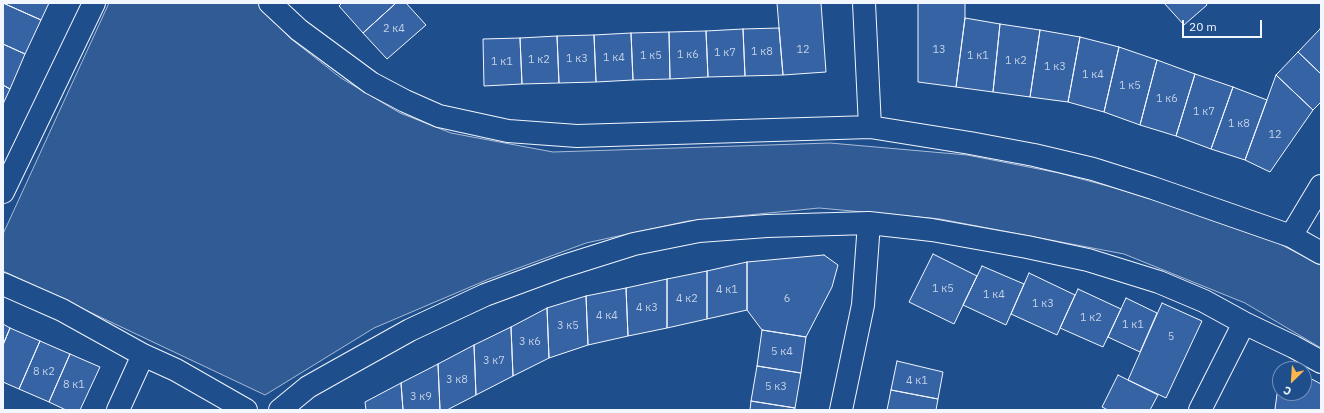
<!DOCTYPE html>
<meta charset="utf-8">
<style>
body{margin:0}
#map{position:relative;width:1324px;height:413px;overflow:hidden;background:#1f4e8c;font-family:"IBM Plex Sans",sans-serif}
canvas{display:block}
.frame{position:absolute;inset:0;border:4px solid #f2f6ff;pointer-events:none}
.north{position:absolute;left:1272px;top:361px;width:40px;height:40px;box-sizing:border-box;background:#1f4e8c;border:1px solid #7391ba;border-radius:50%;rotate:205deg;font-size:11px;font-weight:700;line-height:16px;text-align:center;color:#f2f6ff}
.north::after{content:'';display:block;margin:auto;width:14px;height:18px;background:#ffb74d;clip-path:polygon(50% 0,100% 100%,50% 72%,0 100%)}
.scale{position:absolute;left:1182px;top:20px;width:80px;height:18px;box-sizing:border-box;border:2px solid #f2f6ff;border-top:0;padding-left:5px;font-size:12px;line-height:14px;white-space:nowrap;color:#f2f6ff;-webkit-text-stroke:3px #1f4e8c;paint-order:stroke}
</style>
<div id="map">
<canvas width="1324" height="413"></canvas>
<div class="frame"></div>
<div class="north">С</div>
<div class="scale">20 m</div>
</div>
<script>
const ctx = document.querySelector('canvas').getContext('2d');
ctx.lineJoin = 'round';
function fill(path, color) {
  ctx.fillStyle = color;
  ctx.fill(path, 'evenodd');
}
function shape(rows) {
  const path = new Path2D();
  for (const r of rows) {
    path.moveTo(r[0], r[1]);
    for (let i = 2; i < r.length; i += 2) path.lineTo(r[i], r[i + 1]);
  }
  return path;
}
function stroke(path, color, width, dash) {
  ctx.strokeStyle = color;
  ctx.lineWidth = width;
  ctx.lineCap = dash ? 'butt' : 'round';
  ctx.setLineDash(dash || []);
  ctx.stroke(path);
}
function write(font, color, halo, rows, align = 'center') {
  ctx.font = font + ' "IBM Plex Sans",sans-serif';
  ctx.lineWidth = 3;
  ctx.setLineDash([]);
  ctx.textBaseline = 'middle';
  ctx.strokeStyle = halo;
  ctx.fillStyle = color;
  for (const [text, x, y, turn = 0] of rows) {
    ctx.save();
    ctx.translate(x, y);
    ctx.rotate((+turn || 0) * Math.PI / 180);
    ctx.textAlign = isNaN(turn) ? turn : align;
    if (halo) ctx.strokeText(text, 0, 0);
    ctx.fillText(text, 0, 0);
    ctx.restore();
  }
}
const built = shape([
 [109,3,257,3,290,38,341,78,400,113,451,133,553,152,830,143,967,155,1059,173,1130,192,1258,233,1321,265,1321,348,1245,303,1124,254,940,219,819,208,688,221,586,243,489,279,374,328,265,395,3,271,3,234,109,3]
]);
const building = shape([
 [3,3,49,3,41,20,3,3],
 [3,3,41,20,25,54,3,44,3,3],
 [342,3,396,3,363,33,339,6,342,3],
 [396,3,406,3,426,25,387,59,363,33,396,3],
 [777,3,821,3,826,72,783,75,777,3],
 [918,3,965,3,965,18,956,87,918,82,918,3],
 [1164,3,1206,3,1207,5,1184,25,1164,3],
 [965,18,1000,24,993,92,956,87,965,18],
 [1000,24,1040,30,1030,97,993,92,1000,24],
 [779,28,783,75,745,76,743,29,779,28],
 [743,29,745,76,708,77,706,31,743,29],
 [1320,29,1321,30,1321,74,1298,52,1320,29],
 [1040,30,1080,37,1068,102,1030,97,1040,30],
 [706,31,708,77,670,79,669,32,706,31],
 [669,32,670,79,633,80,631,33,669,32],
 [631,33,633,80,596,82,594,35,631,33],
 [594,35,596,82,559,83,557,36,594,35],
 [557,36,559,83,522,84,520,38,557,36],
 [1080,37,1119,47,1104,112,1068,102,1080,37],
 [520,38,522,84,484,86,483,39,520,38],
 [3,44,25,54,10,89,3,85,3,44],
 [1119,47,1157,60,1140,125,1104,112,1119,47],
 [1298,52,1321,74,1321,102,1313,110,1276,75,1298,52],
 [1157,60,1195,74,1176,136,1140,125,1157,60],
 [1195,74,1233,87,1211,149,1176,136,1195,74],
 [1276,75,1313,110,1270,172,1245,160,1276,75],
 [3,85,10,89,3,104,3,85],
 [1233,87,1267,100,1245,160,1211,149,1233,87],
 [933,254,977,276,954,324,909,302,933,254],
 [824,255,838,265,832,287,806,337,762,330,747,310,747,262,824,255],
 [747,262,747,310,707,319,707,271,747,262],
 [982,266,1024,284,1006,325,963,305,982,266],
 [707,271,707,319,667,328,667,279,707,271],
 [1029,273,1075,295,1057,335,1011,314,1029,273],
 [667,279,667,328,628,336,626,288,667,279],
 [626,288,628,336,588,345,586,296,626,288],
 [1078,289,1121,309,1103,347,1060,328,1078,289],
 [586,296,588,345,549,358,547,308,586,296],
 [1126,298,1157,313,1140,352,1108,337,1126,298],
 [1162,303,1202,321,1166,398,1128,380,1162,303],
 [547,308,549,358,513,376,511,327,547,308],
 [3,324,10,328,3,345,3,324],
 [511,327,513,376,476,395,474,345,511,327],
 [10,328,40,341,19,389,3,382,3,345,10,328],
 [762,330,806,337,801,373,757,366,762,330],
 [40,341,70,354,49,402,19,389,40,341],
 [474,345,476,395,447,410,440,410,438,364,474,345],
 [70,354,100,367,80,410,66,410,49,402,70,354],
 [897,361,943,372,938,399,891,390,897,361],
 [438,364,440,410,403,410,401,383,438,364],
 [757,366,801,373,795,408,751,401,757,366],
 [1118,375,1158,395,1150,410,1108,410,1102,407,1118,375],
 [1304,376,1306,376,1321,384,1321,410,1277,410,1275,409,1277,394,1280,390,1280,393,1304,393,1304,376],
 [401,383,403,410,366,410,365,402,401,383],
 [891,390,938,399,936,410,887,410,891,390],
 [751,401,795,408,795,410,750,410,751,401]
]);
const minor = shape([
 [270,3,299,30,371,83,405,101,439,116,508,131,577,136,870,127,970,143,1034,155,1093,169,1153,188,1291,236,1321,253],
 [864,3,870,127],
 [3,192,94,3],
 [1291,236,1321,186],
 [3,284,62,310,143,355,176,370,246,410],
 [118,410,143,355],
 [280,410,308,387,340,369,410,330,485,295,561,267,634,244,699,231,767,226,869,223,932,230,1027,247,1088,260,1159,282,1204,301,1244,323,1294,347,1321,362],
 [841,410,863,305,869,223],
 [1200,410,1244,323]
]);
const numberNames = [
 ["2 к4",394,29],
 ["12",803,50],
 ["13",939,50],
 ["1 к8",762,52],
 ["1 к7",725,53],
 ["1 к6",688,55],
 ["1 к5",651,56],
 ["1 к1",978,56],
 ["1 к4",614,58],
 ["1 к3",577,59],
 ["1 к2",539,60],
 ["1 к2",1016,61],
 ["1 к1",502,62],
 ["1 к3",1055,67],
 ["1 к4",1093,75],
 ["1 к5",1130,86],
 ["1 к6",1167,99],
 ["1 к7",1204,112],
 ["1 к8",1239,124],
 ["12",1275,135],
 ["1 к5",943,289],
 ["4 к1",727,290],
 ["1 к4",994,295],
 ["4 к2",687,299],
 ["6",787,299],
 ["1 к3",1043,304],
 ["4 к3",647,308],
 ["4 к4",607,316],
 ["1 к2",1091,318],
 ["1 к1",1133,325],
 ["3 к5",568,326],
 ["5",1171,337],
 ["3 к6",530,342],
 ["5 к4",782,352],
 ["3 к7",494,361],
 ["8 к2",44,372],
 ["3 к8",457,380],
 ["4 к1",917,381],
 ["8 к1",74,385],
 ["5 к3",776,387],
 ["3 к9",421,397]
];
fill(built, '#305b95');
stroke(built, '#a8bbd7', 1);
fill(building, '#3563a3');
stroke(building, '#f2f6ff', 1);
stroke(minor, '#f2f6ff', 24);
stroke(minor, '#1f4e8c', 22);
write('11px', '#c3d1e8', null, numberNames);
</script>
